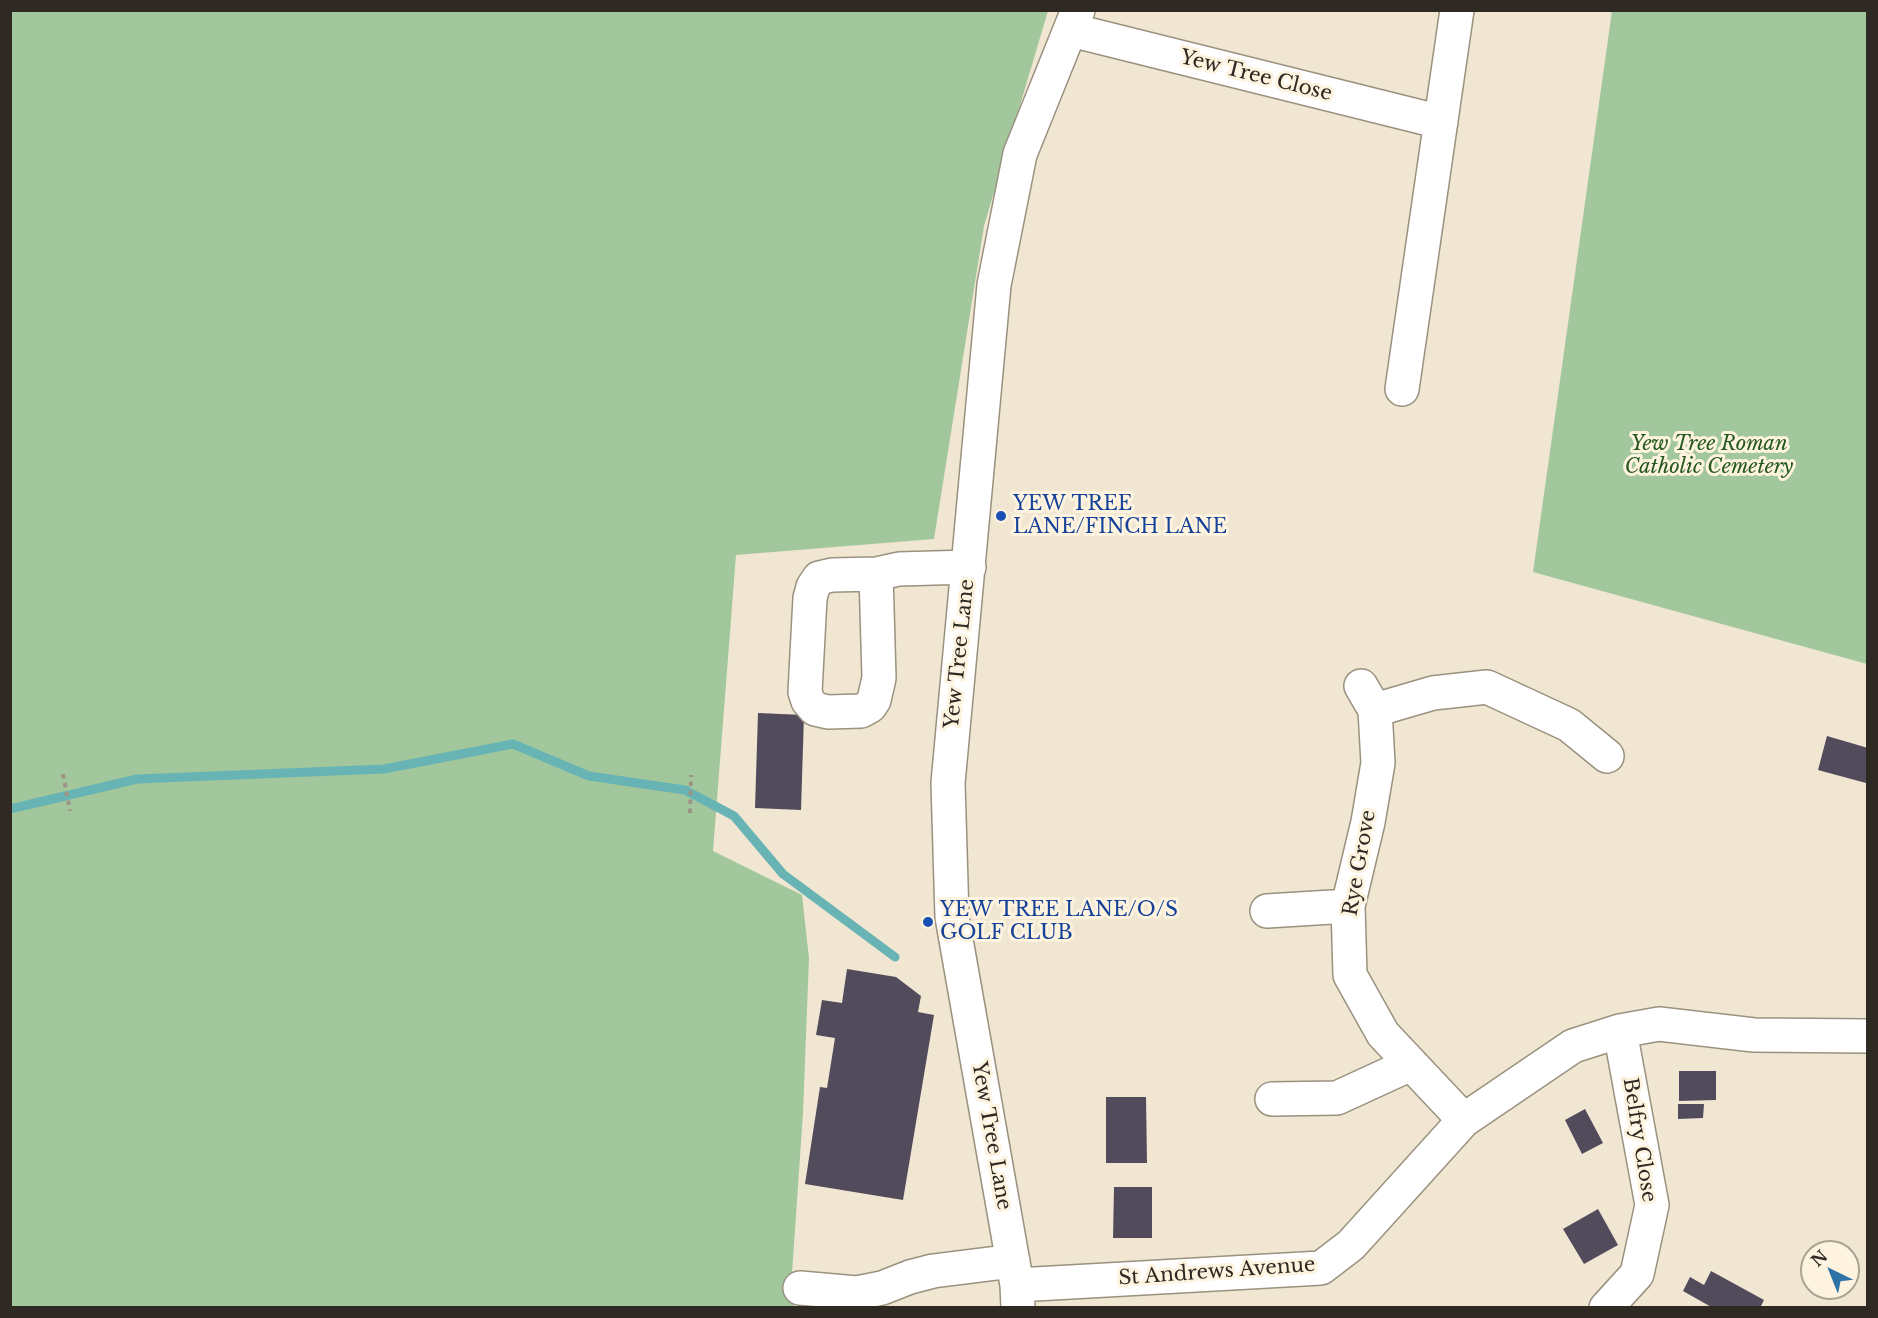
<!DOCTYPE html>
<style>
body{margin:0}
#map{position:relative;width:1878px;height:1318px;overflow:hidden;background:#f0e6d2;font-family:"Libre Baskerville",serif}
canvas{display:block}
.frame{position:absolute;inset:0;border:12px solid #2e2a23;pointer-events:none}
.north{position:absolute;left:1800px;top:1240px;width:60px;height:60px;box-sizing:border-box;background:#fdf3df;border:2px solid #aaa394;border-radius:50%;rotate:317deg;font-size:16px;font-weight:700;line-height:24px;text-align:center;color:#2e2a23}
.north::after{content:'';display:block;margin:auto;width:21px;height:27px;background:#2d73a8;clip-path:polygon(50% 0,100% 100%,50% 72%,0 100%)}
</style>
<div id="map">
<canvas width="1878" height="1318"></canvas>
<div class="frame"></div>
<div class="north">N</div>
</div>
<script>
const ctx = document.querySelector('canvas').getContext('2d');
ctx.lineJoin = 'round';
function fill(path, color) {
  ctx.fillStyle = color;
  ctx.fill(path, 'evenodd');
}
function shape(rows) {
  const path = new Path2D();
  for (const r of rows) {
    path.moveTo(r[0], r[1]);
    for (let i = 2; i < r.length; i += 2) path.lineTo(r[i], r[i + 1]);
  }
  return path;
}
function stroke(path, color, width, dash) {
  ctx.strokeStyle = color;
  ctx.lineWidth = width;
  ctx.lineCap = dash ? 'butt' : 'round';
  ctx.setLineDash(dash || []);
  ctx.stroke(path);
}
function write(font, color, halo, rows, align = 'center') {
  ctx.font = font + ' "Libre Baskerville",serif';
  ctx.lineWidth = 6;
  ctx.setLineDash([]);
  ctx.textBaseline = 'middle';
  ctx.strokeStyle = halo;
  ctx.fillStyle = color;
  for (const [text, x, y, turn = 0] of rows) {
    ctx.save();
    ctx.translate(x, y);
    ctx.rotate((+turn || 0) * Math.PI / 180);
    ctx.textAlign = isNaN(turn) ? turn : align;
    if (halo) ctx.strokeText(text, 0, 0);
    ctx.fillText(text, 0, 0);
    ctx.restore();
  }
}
const green = shape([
 [10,11,1048,11,984,226,934,539,736,555,713,851,802,895,809,958,803,1113,791,1288,794,1307,11,1307],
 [1612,11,1867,11,1867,664,1533,572]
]);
const stream = shape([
 [10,809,137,779,384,769,513,744,589,776,685,790,734,816,783,874,895,957]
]);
const building = shape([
 [758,713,804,715,801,810,755,808],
 [1827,736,1868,748,1866,783,1818,770],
 [847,969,896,977,921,996,918,1012,934,1015,903,1200,805,1184,820,1087,827,1088,835,1038,816,1035,822,1000,842,1003],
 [1679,1071,1716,1071,1716,1100,1679,1101],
 [1106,1097,1146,1097,1147,1163,1106,1163],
 [1678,1104,1704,1104,1703,1118,1678,1119],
 [1585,1109,1603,1143,1582,1154,1565,1120],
 [1114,1187,1152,1187,1152,1238,1113,1238],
 [1598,1209,1618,1245,1584,1264,1563,1229],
 [1711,1271,1764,1300,1760,1308,1713,1308,1683,1291,1690,1277,1704,1285]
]);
const path = shape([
 [63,774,70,811],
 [690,813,691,775]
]);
const minor = shape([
 [1071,30,1441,122],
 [1402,389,1457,10],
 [876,574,879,678,874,700,870,706,861,711,828,712,815,709,808,701,805,692,810,598,813,587,819,578,832,575,876,574,899,569,969,567],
 [1361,686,1375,710,1378,763,1368,822,1348,906,1350,975,1383,1034,1464,1120],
 [1375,710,1433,693,1487,687,1569,725,1607,756],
 [1267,911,1348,906],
 [1272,1099,1337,1098,1411,1064],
 [1017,1285,1321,1268,1351,1245,1464,1120,1573,1046,1620,1031,1659,1024,1754,1035,1868,1036],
 [800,1288,857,1293,882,1288,910,1277,933,1271,1013,1261],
 [1018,1308,1017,1285,952,917,948,783,994,285,1020,154,1078,10],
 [1606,1308,1637,1274,1652,1205,1620,1031]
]);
const markers = [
 [1001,516,6,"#1a4fb4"],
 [928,922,6,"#1a4fb4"]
];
const streetNames = [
 ["Yew Tree Close",1256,76,14],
 ["Yew Tree Lane",960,654,-84],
 ["Rye Grove",1360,863,-80],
 ["Yew Tree Lane",991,1136,80],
 ["Belfry Close",1639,1140,81],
 ["St Andrews Avenue",1217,1272,-4]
];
const parkNames = [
 ["Yew Tree Roman",1709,444],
 ["Catholic Cemetery",1709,467]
];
const transitNames = [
 ["YEW TREE",1013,504],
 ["LANE/FINCH LANE",1013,527],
 ["YEW TREE LANE/O/S",940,910],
 ["GOLF CLUB",940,933]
];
fill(green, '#a3c79d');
stroke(stream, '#68b4b4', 9);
fill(building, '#524b5c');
stroke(minor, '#9a917f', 36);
stroke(path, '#9c9587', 4, [4.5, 4.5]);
stroke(minor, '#fff', 33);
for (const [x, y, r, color] of markers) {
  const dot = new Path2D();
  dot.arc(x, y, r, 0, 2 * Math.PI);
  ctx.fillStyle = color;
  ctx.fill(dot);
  stroke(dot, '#fdf3df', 2);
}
write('20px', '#2e2a23', '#fdf3df', streetNames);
write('italic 20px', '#24581d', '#fdf3df', parkNames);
write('20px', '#164399', '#fdf3df', transitNames, 'left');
</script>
